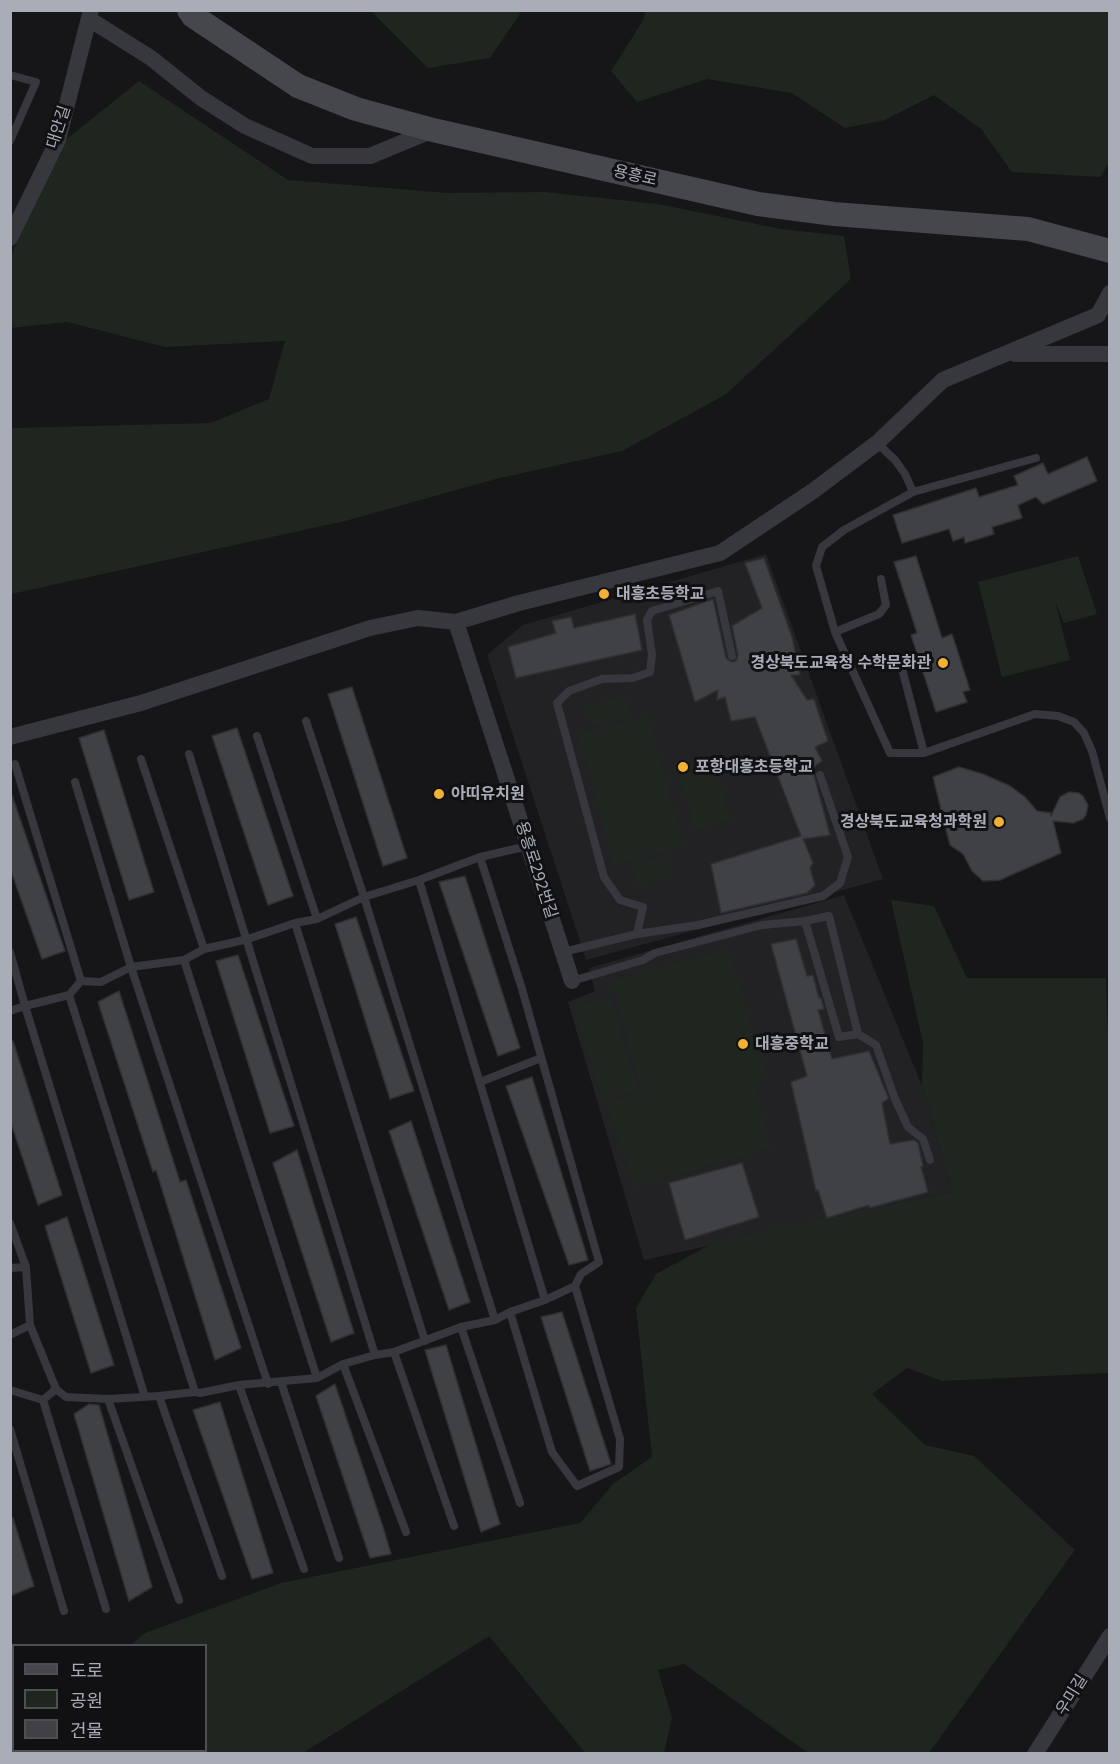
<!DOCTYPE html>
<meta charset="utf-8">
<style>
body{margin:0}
#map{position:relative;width:1120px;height:1764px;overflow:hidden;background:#161618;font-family:"Noto Sans","Noto Sans KR",sans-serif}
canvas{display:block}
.frame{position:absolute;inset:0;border:12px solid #a8adb8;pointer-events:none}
.legend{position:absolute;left:12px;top:1644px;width:195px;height:108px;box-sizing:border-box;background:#111113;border:2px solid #4d4f55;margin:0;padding:8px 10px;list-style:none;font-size:18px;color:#a8adb8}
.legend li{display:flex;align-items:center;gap:12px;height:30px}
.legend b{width:30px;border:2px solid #4d4f55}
</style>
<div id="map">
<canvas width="1120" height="1764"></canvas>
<div class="frame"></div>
<ul class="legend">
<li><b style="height:8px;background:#45474d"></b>도로</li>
<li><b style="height:16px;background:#1e261f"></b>공원</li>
<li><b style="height:16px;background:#404145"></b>건물</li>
</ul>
</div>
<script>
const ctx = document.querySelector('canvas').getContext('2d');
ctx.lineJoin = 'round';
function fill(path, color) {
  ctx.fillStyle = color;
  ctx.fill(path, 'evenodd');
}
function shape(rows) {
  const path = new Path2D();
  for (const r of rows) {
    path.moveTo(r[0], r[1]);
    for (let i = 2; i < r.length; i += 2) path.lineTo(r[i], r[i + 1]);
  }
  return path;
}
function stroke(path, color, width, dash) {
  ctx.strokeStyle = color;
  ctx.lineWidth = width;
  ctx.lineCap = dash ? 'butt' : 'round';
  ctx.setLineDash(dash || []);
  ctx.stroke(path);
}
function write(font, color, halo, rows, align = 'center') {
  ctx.font = font + ' "Noto Sans","Noto Sans KR",sans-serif';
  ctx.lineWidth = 6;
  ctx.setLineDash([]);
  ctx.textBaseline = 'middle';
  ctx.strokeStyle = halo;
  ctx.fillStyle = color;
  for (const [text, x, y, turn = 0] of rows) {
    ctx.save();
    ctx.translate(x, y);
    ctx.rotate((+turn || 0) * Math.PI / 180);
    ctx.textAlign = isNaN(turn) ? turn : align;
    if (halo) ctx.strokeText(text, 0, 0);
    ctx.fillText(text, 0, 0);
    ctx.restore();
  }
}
const built = shape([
 [766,554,883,879,586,960,487,655,523,625],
 [844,895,922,1086,952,1192,644,1260,568,1002,595,991,589,968]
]);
const green = shape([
 [371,11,522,11,490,58,428,68],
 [646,11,1109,11,1109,163,1100,177,1012,172,981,129,934,95,885,120,845,128,792,93,707,79,637,102,611,71,642,22],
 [139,81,288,180,448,193,545,192,658,204,781,229,844,236,851,279,725,395,622,451,496,479,345,521,11,594,10,428,211,423,269,399,285,341,165,347,67,322,11,328,11,255,63,142],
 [1078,556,1097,614,1064,623,1055,601,1070,660,1002,677,978,582],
 [624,697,631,716,592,725,586,706],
 [648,716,684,847,613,865,579,734],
 [713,760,731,820,695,830,678,768],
 [667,856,672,875,637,885,630,865],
 [891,900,934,906,967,978,1106,978,1110,1093,1108,1373,942,1381,907,1368,872,1394,925,1445,974,1456,1075,1550,929,1753,808,1753,684,1664,658,1670,672,1718,664,1753,585,1753,489,1636,303,1753,89,1753,88,1751,206,1750,206,1646,131,1645,145,1633,281,1583,580,1523,613,1484,652,1457,636,1308,656,1274,715,1242,952,1192,922,1086,923,1043],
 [728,949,766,1076,754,1082,771,1148,635,1187,606,1104,642,1091,611,981],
 [611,999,638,1089,603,1101,573,1007]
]);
const building = shape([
 [1087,457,1097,481,1043,504,1036,497,1018,505,1022,518,992,527,994,534,965,543,964,537,953,541,949,529,902,543,893,515,976,488,979,497,1018,485,1014,476,1043,463,1048,474,1087,457],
 [916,556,942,638,952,634,970,690,963,692,967,702,936,712,911,635,917,633,894,562,916,556],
 [764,558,792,637,800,675,791,675,807,700,814,699,828,741,815,747,822,761,812,768,830,835,803,839,813,863,810,868,815,885,807,893,721,913,711,864,801,836,755,717,731,721,725,697,717,700,718,690,695,702,669,615,713,599,726,658,731,662,736,661,738,655,732,626,762,608,745,563,764,558],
 [635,614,642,650,516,678,508,647,556,633,552,621,571,617,574,628,635,614],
 [352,687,407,858,383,866,328,694,352,687],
 [237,728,293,896,268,905,212,736,237,728],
 [104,730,154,892,129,900,79,738,104,730],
 [959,767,983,774,1010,786,1025,797,1037,811,1051,813,1051,816,1060,797,1069,792,1079,793,1083,796,1088,805,1086,815,1083,819,1073,823,1053,821,1061,853,1000,880,983,881,972,871,963,854,950,845,933,777,959,767],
 [10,795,12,795,65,951,42,959,10,868,10,795],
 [465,876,520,1048,498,1056,439,882,465,876],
 [356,917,414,1091,390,1099,335,924,356,917],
 [796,939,807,976,813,975,819,998,821,998,824,1009,818,1010,832,1059,869,1051,888,1097,888,1099,882,1103,890,1144,914,1140,918,1143,923,1166,921,1167,928,1192,869,1208,869,1205,827,1218,818,1190,816,1191,791,1082,807,1076,771,944,796,939],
 [238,955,294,1126,270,1133,216,961,238,955],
 [119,991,180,1182,186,1180,241,1348,215,1360,156,1170,153,1172,98,1002,119,991],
 [13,1041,62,1195,38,1205,10,1120,10,1042,13,1041],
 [532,1077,588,1260,569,1265,506,1086,532,1077],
 [411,1121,470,1302,449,1310,389,1131,411,1121],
 [297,1150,354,1333,331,1342,273,1163,297,1150],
 [742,1163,759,1217,685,1240,669,1183,742,1163],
 [67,1217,114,1365,91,1373,45,1226,67,1217],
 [562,1312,611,1464,590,1471,541,1317,562,1312],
 [446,1345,500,1524,481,1532,425,1350,446,1345],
 [335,1384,383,1527,391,1554,370,1558,316,1396,335,1384],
 [220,1402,273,1573,252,1579,193,1410,220,1402],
 [89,1404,99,1405,152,1587,129,1601,74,1414,89,1404],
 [10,1518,13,1518,34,1586,10,1596,10,1518]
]);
const service = shape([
 [10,75,36,82,10,141],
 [877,443,895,460,905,474,913,492],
 [1036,458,913,492,844,530,822,547,816,566,835,632,890,753,924,753,1035,714,1058,716,1074,722,1084,733,1092,751,1110,818],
 [835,632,879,614,886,605,881,579],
 [900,661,924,753],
 [306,721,364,897,495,1320],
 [257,736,317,919],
 [189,754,375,1355],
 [141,759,204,949],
 [15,764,81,981],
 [75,782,131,967,268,1384],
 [480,857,522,989,599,1262,581,1274,575,1286],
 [419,880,545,1300],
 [295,923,425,1341],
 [637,934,643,907,620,900,604,877,557,703,569,691,602,679,633,678,650,672,652,655,647,620,652,611,718,591,732,656],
 [10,952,25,1006,145,1397],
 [563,952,637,934,698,925,823,896,840,883,848,857,820,775],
 [184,960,317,1378],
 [572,981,643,960,655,953,762,925,805,921,829,916,858,1034,839,1037,805,921],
 [69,995,195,1392],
 [10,1011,25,1006,69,995,81,981,101,982,131,967,184,960,204,949,248,939,295,923,317,919,364,897,419,880,480,857,528,846],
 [858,1034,876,1045,895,1099,908,1127,923,1139,930,1160],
 [480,1082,541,1058],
 [10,1223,26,1267,30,1325,10,1335],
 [10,1268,26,1267],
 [30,1325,56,1389],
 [461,1327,520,1503],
 [394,1352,454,1526],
 [343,1364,406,1532],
 [281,1382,339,1558],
 [239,1385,304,1569],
 [10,1390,43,1400,56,1389,66,1397,108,1399,159,1396,195,1392,200,1393,239,1385,317,1378,343,1364,375,1355,394,1352,461,1327,495,1320,510,1312,545,1300,575,1286,620,1439,619,1467,577,1486,552,1452,510,1312],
 [159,1396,222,1576],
 [108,1399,179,1600],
 [43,1400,106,1609],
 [10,1429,64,1611]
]);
const minor = shape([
 [89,19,151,58,201,98,245,126,312,156,370,156,433,130],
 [10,238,58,140,91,10],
 [1015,354,1110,354],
 [456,622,572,981],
 [10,737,141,703,370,628,418,618,456,622,519,603,720,553,813,491,877,443,943,380,1098,315,1110,293],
 [1035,1754,1110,1636]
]);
const secondary = shape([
 [189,10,193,16,298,86,356,109,433,130,758,204,834,214,1028,229,1110,251]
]);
const markers = [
 [604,594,6,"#f2b134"],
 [943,663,6,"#f2b134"],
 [683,767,6,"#f2b134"],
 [439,794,6,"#f2b134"],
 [999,822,6,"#f2b134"],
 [743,1044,6,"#f2b134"]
];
const streetNames = [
 ["대안길",59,127,-72],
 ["용흥로",635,176,13],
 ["용흥로292번길",536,870,72],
 ["우미길",1072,1695,-58]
];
const poiNames = [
 ["대흥초등학교",616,594],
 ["경상북도교육청 수학문화관",931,663,"right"],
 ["포항대흥초등학교",695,767],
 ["아띠유치원",451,794],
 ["경상북도교육청과학원",987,822,"right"],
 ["대흥중학교",755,1044]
];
fill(built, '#222225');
fill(green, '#1e261f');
fill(building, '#404145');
stroke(building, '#303034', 1.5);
stroke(service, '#37383d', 8);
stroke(minor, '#37383d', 16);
stroke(secondary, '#45474d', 24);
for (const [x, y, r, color] of markers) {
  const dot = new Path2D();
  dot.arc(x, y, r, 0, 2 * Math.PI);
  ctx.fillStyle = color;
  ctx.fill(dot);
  stroke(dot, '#111113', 2);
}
write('16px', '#a8adb8', '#111113', streetNames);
write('bold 16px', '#a8adb8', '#111113', poiNames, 'left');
</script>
